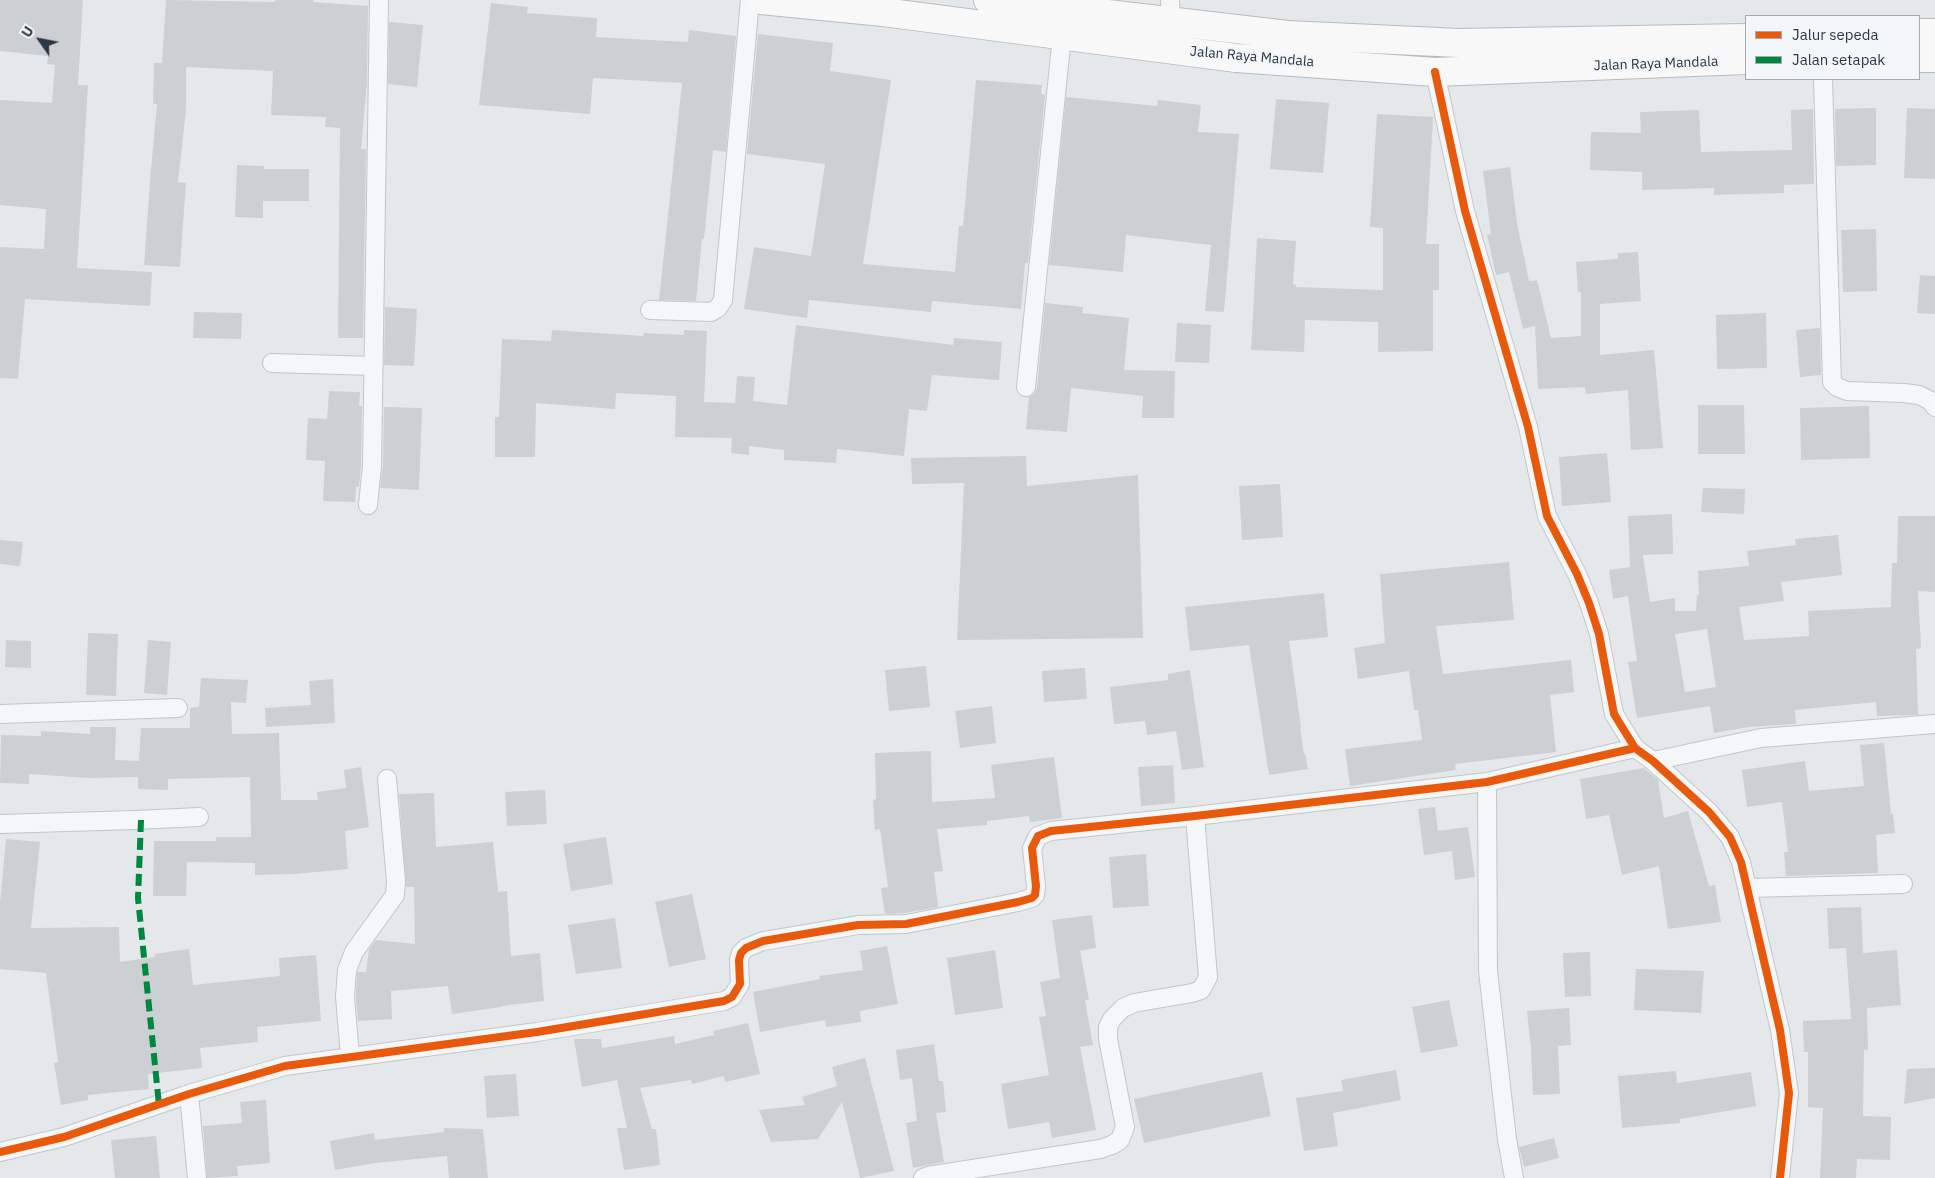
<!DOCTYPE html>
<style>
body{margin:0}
#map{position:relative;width:1935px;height:1178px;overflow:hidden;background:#e5e8ea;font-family:"IBM Plex Sans",sans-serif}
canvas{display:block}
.legend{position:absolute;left:1745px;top:15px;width:175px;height:65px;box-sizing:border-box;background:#f3f6f9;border:1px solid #a3aab1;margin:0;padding:6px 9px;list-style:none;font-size:15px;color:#2b3744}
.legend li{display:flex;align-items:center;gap:10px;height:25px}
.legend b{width:25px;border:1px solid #a3aab1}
.north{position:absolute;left:15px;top:15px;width:50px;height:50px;-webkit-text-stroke:4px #f3f6f9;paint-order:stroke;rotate:303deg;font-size:14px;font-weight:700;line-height:20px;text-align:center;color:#2b3744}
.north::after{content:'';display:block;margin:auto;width:18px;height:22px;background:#2b3744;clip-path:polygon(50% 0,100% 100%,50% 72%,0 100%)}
</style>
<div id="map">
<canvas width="1935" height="1178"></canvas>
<ul class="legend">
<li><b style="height:6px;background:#e8590c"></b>Jalur sepeda</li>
<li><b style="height:6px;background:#00873e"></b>Jalan setapak</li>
</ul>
<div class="north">U</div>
</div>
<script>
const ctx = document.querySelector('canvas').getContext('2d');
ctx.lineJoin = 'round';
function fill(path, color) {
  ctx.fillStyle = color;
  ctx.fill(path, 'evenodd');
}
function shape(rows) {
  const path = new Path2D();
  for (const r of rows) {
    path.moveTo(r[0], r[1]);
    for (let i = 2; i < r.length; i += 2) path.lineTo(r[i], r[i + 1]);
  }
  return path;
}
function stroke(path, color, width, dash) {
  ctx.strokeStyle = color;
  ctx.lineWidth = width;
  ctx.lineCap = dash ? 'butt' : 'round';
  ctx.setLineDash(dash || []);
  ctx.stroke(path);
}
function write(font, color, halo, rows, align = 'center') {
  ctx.font = font + ' "IBM Plex Sans",sans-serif';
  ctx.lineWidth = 5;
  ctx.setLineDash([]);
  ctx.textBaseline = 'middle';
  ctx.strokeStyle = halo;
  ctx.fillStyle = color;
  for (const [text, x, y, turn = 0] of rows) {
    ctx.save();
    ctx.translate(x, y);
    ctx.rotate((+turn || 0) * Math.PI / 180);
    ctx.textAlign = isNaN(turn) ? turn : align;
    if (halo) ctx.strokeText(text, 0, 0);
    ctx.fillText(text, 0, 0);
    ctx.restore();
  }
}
const building = shape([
 [0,0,83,0,78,85,88,85,77,268,152,272,150,306,25,299,18,379,0,378,0,247,44,249,46,209,0,205,0,100,52,103,55,65,47,64,48,56,0,51],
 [166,0,275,2,275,0,313,0,313,2,368,6,367,82,361,149,366,149,363,338,338,338,340,128,325,127,326,117,271,115,273,71,186,67,186,109,178,182,186,183,180,267,144,265,151,169,157,104,153,104,154,63,162,63],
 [491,3,528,7,527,13,597,18,596,37,688,42,689,30,736,36,726,152,713,150,704,239,702,239,696,301,659,300,682,83,593,78,590,114,479,105],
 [389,22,423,25,417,87,388,84],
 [758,34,833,43,830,71,891,80,863,264,955,272,959,226,963,226,976,80,1042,85,1041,94,1045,95,1028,263,1025,263,1021,309,932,301,931,312,809,300,807,318,744,309,754,247,811,256,825,164,747,154],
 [1066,97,1157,106,1158,100,1201,105,1198,132,1239,134,1224,312,1205,311,1211,245,1126,235,1123,272,1049,265],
 [1276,99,1329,103,1323,173,1270,169],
 [1876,108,1876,165,1836,166,1835,109],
 [1907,108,1935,109,1935,179,1904,178],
 [1813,109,1814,184,1784,185,1784,193,1714,195,1714,188,1642,190,1642,172,1590,170,1591,132,1641,133,1640,112,1699,110,1701,152,1792,150,1791,110],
 [1377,114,1433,117,1426,244,1439,244,1439,290,1433,290,1433,351,1378,352,1378,322,1305,320,1304,352,1251,350,1257,238,1296,241,1293,284,1296,285,1296,287,1383,290,1383,228,1370,227],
 [237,165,264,166,264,169,309,169,309,201,263,201,263,218,235,217],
 [1510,167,1517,223,1529,281,1537,280,1551,338,1581,336,1581,292,1578,292,1576,262,1618,259,1618,253,1638,252,1641,301,1600,304,1600,355,1654,350,1663,448,1631,450,1628,390,1586,394,1585,387,1538,389,1535,326,1523,329,1509,272,1496,275,1487,235,1491,234,1483,171],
 [1876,229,1877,291,1843,292,1841,230],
 [1920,275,1935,276,1935,314,1917,313],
 [1045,303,1083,307,1082,313,1129,318,1124,370,1175,371,1174,418,1142,418,1143,396,1071,388,1067,432,1026,429,1029,397,1034,394,1037,388],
 [385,307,417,309,414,366,384,365],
 [194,312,242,313,241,339,193,338],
 [1766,313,1767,368,1717,369,1716,315],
 [1177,323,1211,325,1209,363,1175,362],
 [796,325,953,345,954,338,1002,342,999,380,932,375,927,411,909,409,904,456,837,449,836,463,784,460,784,450,749,446,749,455,731,453,732,438,675,437,676,396,616,393,615,409,536,403,535,457,495,457,495,417,499,417,502,339,551,341,552,330,643,336,644,333,684,335,684,330,707,331,704,402,735,403,737,376,755,377,753,401,787,405],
 [1820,328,1821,375,1800,377,1796,330],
 [329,391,360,392,359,406,362,406,361,465,359,487,356,487,355,502,323,501,325,461,306,460,308,418,327,419],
 [1698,405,1744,405,1745,454,1698,454],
 [1869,406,1870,458,1801,460,1800,408],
 [384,407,422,408,419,490,380,488,383,466],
 [1607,453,1611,502,1562,506,1559,457],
 [1026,456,1027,486,1138,475,1143,638,957,640,964,483,912,484,911,458],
 [1280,484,1283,537,1242,540,1239,486],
 [1703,488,1745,489,1744,514,1701,512],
 [1672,514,1673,554,1643,555,1650,602,1675,598,1675,611,1696,611,1697,595,1699,595,1698,571,1749,566,1747,551,1796,545,1795,539,1838,535,1842,575,1781,582,1784,601,1739,607,1744,640,1809,636,1808,611,1891,607,1892,563,1897,563,1898,516,1935,516,1935,592,1918,591,1921,648,1916,649,1918,715,1877,716,1876,702,1795,710,1796,724,1749,727,1714,733,1710,706,1637,718,1628,662,1637,661,1628,596,1613,599,1609,570,1630,567,1628,516],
 [1707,629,1716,687,1685,692,1675,634],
 [0,540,23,542,20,566,0,564],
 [1509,562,1514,620,1436,626,1443,674,1571,660,1574,692,1550,695,1556,752,1455,764,1456,770,1350,786,1345,749,1422,740,1418,710,1414,710,1409,671,1358,679,1354,648,1385,643,1380,574],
 [1324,593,1328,637,1289,641,1301,727,1300,728,1304,754,1305,754,1308,769,1269,775,1249,645,1190,651,1185,607],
 [88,633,118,634,116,696,86,695],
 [6,640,31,641,31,668,5,667],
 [148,640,171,642,167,695,144,693],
 [926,666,930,707,889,711,885,670],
 [1085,668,1087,699,1044,702,1042,671],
 [1190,670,1204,767,1182,770,1176,731,1147,735,1145,721,1114,724,1110,687,1168,680,1168,674],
 [201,678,248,680,246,703,231,702,232,734,279,733,281,800,318,800,317,792,346,788,344,770,361,767,369,827,345,831,348,869,294,874,255,875,255,863,187,862,186,896,153,896,154,841,216,841,216,837,251,837,250,777,168,779,168,790,138,789,138,777,88,778,29,774,29,784,0,783,1,735,41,736,41,731,90,734,90,727,116,727,115,760,139,761,141,728,190,728,190,708,199,707],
 [333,679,335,723,266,727,265,708,311,705,309,681],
 [992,706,996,743,960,748,955,711],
 [1884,743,1891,814,1893,814,1895,833,1876,835,1878,873,1786,876,1784,852,1788,852,1782,802,1747,807,1742,770,1805,761,1809,791,1864,786,1860,745],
 [931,751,932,802,995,798,991,765,1054,757,1062,818,1030,822,1029,816,987,821,987,825,937,829,943,871,934,872,938,907,905,913,885,914,881,888,888,887,880,829,875,830,873,800,876,799,875,753],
 [1173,765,1175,803,1141,806,1138,767],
 [1644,768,1658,780,1664,818,1688,811,1709,886,1715,885,1721,922,1668,929,1659,866,1622,875,1609,815,1586,819,1580,779],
 [545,790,547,824,507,826,505,792],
 [434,793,436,847,493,842,498,892,507,891,511,956,540,953,544,1001,501,1006,501,1007,452,1014,448,986,391,991,392,1019,358,1021,356,997,357,972,366,972,369,949,376,940,415,944,414,887,406,887,399,794],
 [1435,807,1438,831,1468,827,1475,877,1455,880,1452,851,1424,855,1418,809],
 [606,837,613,884,571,891,563,844],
 [6,839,40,842,31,928,119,927,120,962,155,957,154,954,189,949,193,985,280,976,279,958,316,955,321,1021,257,1027,258,1042,200,1048,202,1068,148,1074,149,1089,88,1095,88,1100,61,1105,54,1063,58,1062,46,973,0,969,0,903],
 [1146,854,1149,906,1113,908,1109,857],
 [692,894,706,959,669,967,655,902],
 [1861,907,1863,953,1897,950,1901,1005,1867,1008,1868,1050,1864,1050,1863,1116,1891,1117,1890,1160,1857,1159,1856,1178,1820,1178,1823,1108,1808,1107,1808,1052,1804,1052,1803,1021,1851,1019,1846,948,1829,949,1827,908],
 [1092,915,1096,948,1080,951,1089,1000,1085,1000,1093,1045,1080,1047,1096,1130,1052,1138,1049,1122,1008,1129,1001,1084,1049,1075,1039,1017,1046,1016,1040,982,1060,978,1052,920],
 [615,918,622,968,576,974,568,925],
 [887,946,898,1004,860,1011,861,1022,826,1027,825,1020,760,1032,753,992,820,979,819,976,863,970,860,951],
 [995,950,1003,1008,955,1015,947,958],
 [1590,952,1591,996,1565,997,1563,953],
 [1636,969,1704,971,1701,1013,1634,1010],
 [1449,1000,1458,1046,1421,1053,1412,1007],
 [1569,1008,1571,1045,1558,1046,1560,1094,1533,1095,1531,1049,1527,1011],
 [748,1023,760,1074,725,1082,724,1076,692,1084,691,1080,640,1088,652,1129,656,1129,660,1165,624,1170,617,1128,627,1128,617,1080,582,1087,574,1039,601,1039,602,1048,674,1036,675,1044,714,1035,713,1031],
 [934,1044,939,1081,943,1081,946,1112,936,1113,944,1162,913,1168,906,1123,917,1121,912,1078,900,1080,896,1050],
 [865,1058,894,1171,860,1178,842,1102,818,1139,771,1142,759,1110,805,1105,802,1097,837,1086,832,1067],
 [1935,1068,1935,1098,1904,1104,1907,1069],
 [1396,1070,1401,1100,1333,1113,1338,1146,1304,1151,1296,1098,1343,1091,1341,1080],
 [1676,1071,1677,1083,1751,1072,1756,1106,1680,1119,1680,1123,1622,1128,1618,1076],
 [1262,1072,1271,1116,1144,1143,1134,1099],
 [516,1074,519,1116,487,1118,484,1076],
 [266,1100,270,1163,237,1166,238,1176,207,1178,203,1126,242,1123,240,1102],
 [444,1128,483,1129,488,1178,449,1178,447,1156,375,1163,335,1170,330,1141,374,1133,375,1140,444,1132],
 [156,1136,160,1178,115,1178,111,1140],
 [1554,1138,1559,1158,1524,1167,1519,1147]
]);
const street = shape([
 [1170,0,1171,22],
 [1435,72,1465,211,1528,427,1547,516,1577,574,1589,603,1599,634,1614,714,1635,748,1653,761,1709,812,1730,837,1741,862,1780,1030,1789,1093,1780,1178],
 [1823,79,1832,382,1837,387,1847,391,1904,393,1919,395,1931,401,1935,407],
 [650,310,711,312,718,308,723,300,750,0],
 [272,363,374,366],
 [1026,387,1062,36],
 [368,505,372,466,379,0],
 [0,714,178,708],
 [1653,761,1761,738,1935,724],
 [1487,782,1488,971,1507,1139,1514,1178],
 [0,824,135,820,199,817],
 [1748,888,1903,884],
 [350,1056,345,997,347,970,354,952,395,895,396,881,387,779],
 [189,1094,197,1178],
 [0,1152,64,1137,189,1094,285,1066,537,1032,724,1001,732,997,740,984,739,960,741,953,746,948,763,941,858,925,906,924,1018,902,1032,898,1035,895,1036,886,1032,848,1038,836,1051,831,1195,816,1487,782,1635,748],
 [923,1178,928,1176,1100,1149,1112,1145,1120,1140,1125,1127,1108,1039,1108,1027,1112,1019,1123,1008,1134,1003,1192,993,1201,990,1208,977,1195,816]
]);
const highway = shape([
 [761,0,883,12,1236,58,1435,72,1746,60],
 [988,0,1288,35,1459,43,1746,38],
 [1919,33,1935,33],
 [1919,58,1935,58]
]);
const quiet = shape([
 [141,820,138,898,159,1105]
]);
const cycleway = shape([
 [1435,72,1465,211,1528,427,1547,516,1577,574,1589,603,1599,634,1614,714,1635,748,1653,761,1709,812,1730,837,1741,862,1780,1030,1789,1093,1780,1178],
 [0,1152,64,1137,189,1094,285,1066,537,1032,724,1001,732,997,740,984,739,960,741,953,746,948,763,941,858,925,906,924,1018,902,1032,898,1035,895,1036,886,1032,848,1038,836,1051,831,1195,816,1487,782,1635,748]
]);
const streetNames = [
 ["Jalan Raya Mandala",1252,57,5],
 ["Jalan Raya Mandala",1656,64,-2]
];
fill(building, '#cdd0d2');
stroke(street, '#c3c6c8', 20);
stroke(highway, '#b8bbbf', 30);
stroke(street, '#f4f6f7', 18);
stroke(highway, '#f8f8f8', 28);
stroke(quiet, '#00873e', 6, [12, 6]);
stroke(cycleway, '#e8590c', 8);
write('14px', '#2b3744', '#f3f6f9', streetNames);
</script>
